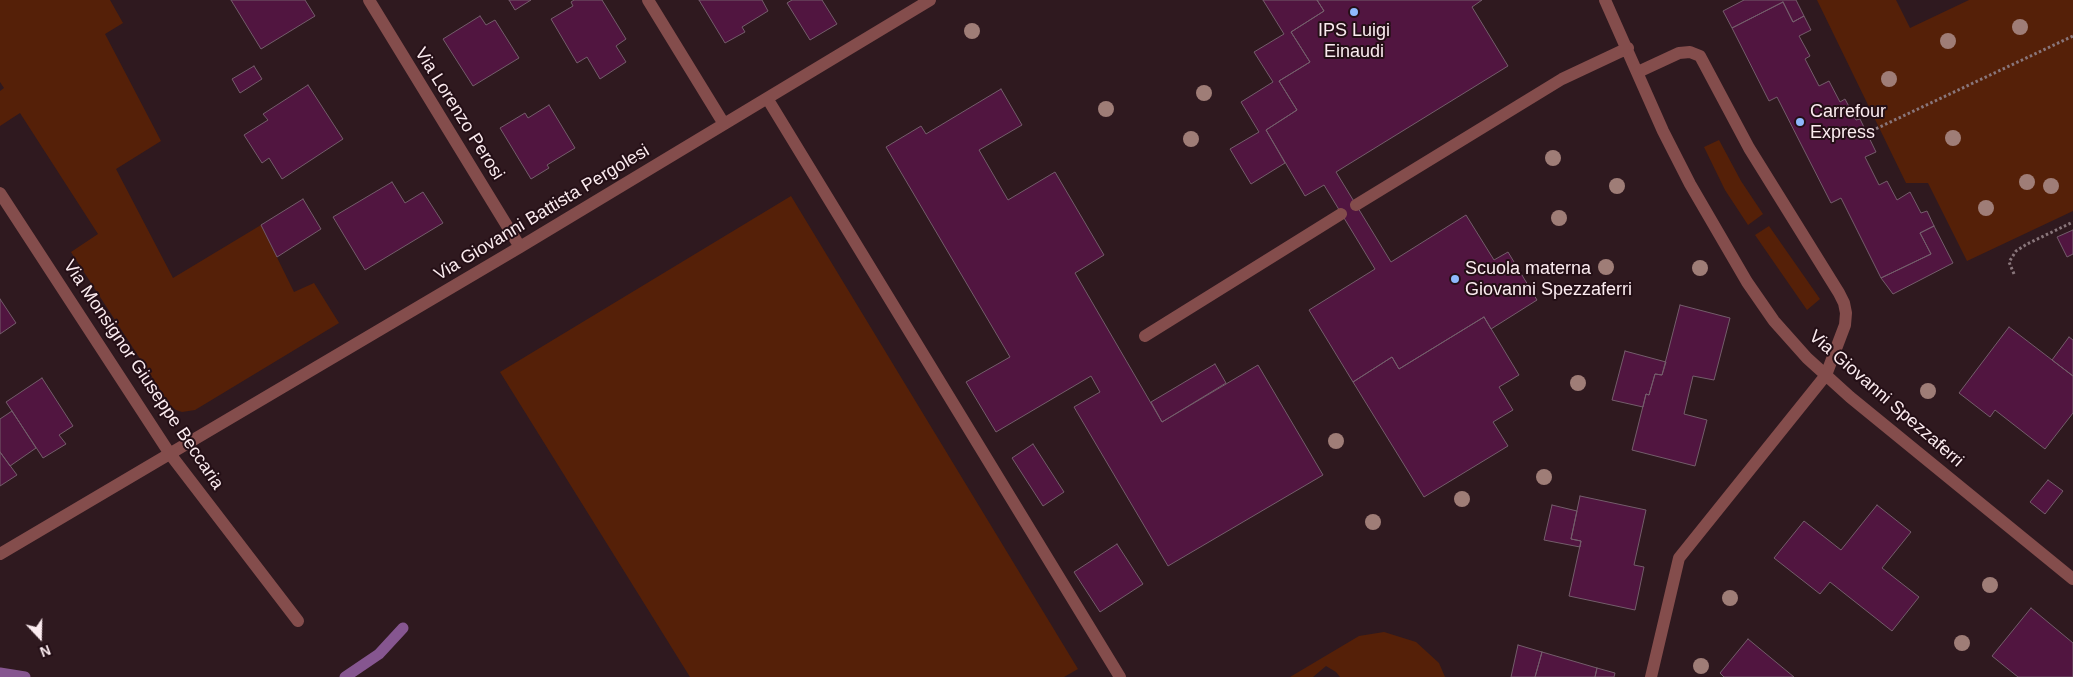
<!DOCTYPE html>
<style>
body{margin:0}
#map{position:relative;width:2073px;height:677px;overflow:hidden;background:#2f191f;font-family:Helvetica,sans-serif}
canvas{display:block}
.north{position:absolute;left:15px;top:612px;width:50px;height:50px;-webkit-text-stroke:4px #240f16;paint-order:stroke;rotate:159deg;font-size:14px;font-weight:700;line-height:20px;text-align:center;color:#fbebef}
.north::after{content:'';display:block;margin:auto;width:18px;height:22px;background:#fbebef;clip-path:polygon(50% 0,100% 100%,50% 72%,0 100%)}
</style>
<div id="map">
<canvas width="2073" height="677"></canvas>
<div class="north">N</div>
</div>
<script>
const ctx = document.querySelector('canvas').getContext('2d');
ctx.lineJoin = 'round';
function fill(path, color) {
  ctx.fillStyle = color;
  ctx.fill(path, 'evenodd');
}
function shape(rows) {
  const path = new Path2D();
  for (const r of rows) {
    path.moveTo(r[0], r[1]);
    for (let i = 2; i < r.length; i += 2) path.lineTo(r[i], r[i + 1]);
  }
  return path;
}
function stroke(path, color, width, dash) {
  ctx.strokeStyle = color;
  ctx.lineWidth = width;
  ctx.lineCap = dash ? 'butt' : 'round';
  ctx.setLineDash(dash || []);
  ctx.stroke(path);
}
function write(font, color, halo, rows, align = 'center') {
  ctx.font = font + ' Helvetica,sans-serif';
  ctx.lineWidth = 4;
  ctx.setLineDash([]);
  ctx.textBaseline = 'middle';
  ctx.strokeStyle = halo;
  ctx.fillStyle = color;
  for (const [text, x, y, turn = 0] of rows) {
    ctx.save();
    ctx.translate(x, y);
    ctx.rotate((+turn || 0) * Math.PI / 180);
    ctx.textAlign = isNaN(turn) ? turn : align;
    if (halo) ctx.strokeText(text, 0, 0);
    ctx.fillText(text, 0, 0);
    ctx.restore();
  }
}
const green = shape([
 [0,0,110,0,123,23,105,34,161,141,116,169,173,278,261,225,294,292,314,283,339,323,195,410,182,412,176,410,170,405,71,252,98,234,20,113,0,126,0,91,4,88,0,82],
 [1817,0,1896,0,1910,28,1969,0,2073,0,2073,211,1967,261,1928,183,1906,183],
 [1719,140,1741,181,1763,214,1748,225,1725,190,1704,147],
 [791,196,1078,669,1064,677,690,677,500,372],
 [1769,226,1820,299,1807,310,1755,235],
 [1384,632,1416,642,1439,663,1445,677,1340,677,1336,672,1326,666,1313,677,1290,677,1359,636]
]);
const stream = shape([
 [0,673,25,677],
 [345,677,379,654,403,628]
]);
const building = shape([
 [231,0,305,0,315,16,261,49,231,0],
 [509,0,531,0,515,10,509,0],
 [574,0,602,0,626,39,616,46,626,62,600,79,587,57,577,63,551,19,573,6,571,2,574,0],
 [699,0,762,0,768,11,742,27,745,32,725,43,699,0],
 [792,0,822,0,837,24,810,40,787,3,792,0],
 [1263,0,1317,0,1324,11,1291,32,1310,62,1279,81,1297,110,1266,130,1285,163,1251,184,1230,149,1259,132,1241,102,1273,82,1254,52,1284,34,1263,0],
 [1317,0,1482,0,1472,7,1508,66,1336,172,1391,262,1466,215,1494,260,1508,252,1537,300,1491,329,1484,317,1399,369,1392,357,1353,382,1309,310,1375,269,1324,185,1305,196,1266,130,1297,110,1279,81,1310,62,1291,32,1324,11,1317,0],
 [1744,0,1796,0,1804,16,1793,22,1783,2,1732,28,1723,11,1744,0],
 [1783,2,1793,22,1804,16,1811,30,1799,36,1810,56,1805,59,1819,86,1829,81,1840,102,1845,99,1856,120,1860,119,1876,152,1865,157,1879,185,1887,181,1897,200,1910,192,1921,213,1927,211,1934,226,1920,233,1931,254,1881,278,1841,198,1831,203,1777,97,1769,101,1732,28,1783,2],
 [480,16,486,25,495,20,519,58,473,86,443,39,480,16],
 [254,66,262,79,240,93,232,79,254,66],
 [308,85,343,139,282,179,269,158,262,163,244,135,268,120,263,114,308,85],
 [1001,89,1022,125,979,150,1008,200,1055,172,1104,255,1075,273,1162,422,1258,365,1323,475,1168,566,1074,407,1100,392,1091,376,996,432,966,382,1010,357,886,147,921,126,926,134,1001,89],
 [549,105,575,148,547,165,549,168,531,179,500,128,525,113,528,118,549,105],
 [392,182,405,203,423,192,443,223,365,270,333,217,392,182],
 [303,199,321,229,277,257,261,225,303,199],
 [1934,226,1953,263,1893,294,1881,278,1931,254,1920,233,1934,226],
 [2073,230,2073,254,2067,257,2057,237,2073,230],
 [0,299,16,323,0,334,0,299],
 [1680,305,1730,318,1714,380,1693,376,1684,414,1707,420,1695,466,1632,450,1646,394,1649,395,1655,374,1662,375,1680,305],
 [1484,317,1519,375,1499,387,1513,410,1493,422,1508,446,1424,497,1353,382,1392,357,1399,369,1484,317],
 [2009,327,2073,376,2073,413,2045,449,1995,410,1990,417,1959,393,2009,327],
 [2069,337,2073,340,2073,376,2052,360,2069,337],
 [1625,351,1666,362,1662,375,1655,374,1649,395,1646,394,1643,407,1612,400,1625,351],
 [1215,364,1226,383,1162,422,1151,402,1215,364],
 [42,378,73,426,59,435,66,444,43,458,6,402,42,378],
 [12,411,36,448,10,466,0,452,0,419,12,411],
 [1033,444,1064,492,1043,506,1012,458,1033,444],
 [0,452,17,475,0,486,0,452],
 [2048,480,2063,491,2045,514,2030,502,2048,480],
 [1580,496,1646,510,1634,565,1644,567,1635,610,1569,596,1581,541,1571,539,1580,496],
 [1552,505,1577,511,1571,539,1581,541,1580,547,1544,540,1552,505],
 [1877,505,1911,532,1882,568,1919,597,1892,631,1830,582,1820,594,1774,558,1804,521,1841,550,1877,505],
 [1117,544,1143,584,1100,612,1074,572,1117,544],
 [2031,608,2073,643,2073,677,2018,677,1992,656,2031,608],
 [1748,639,1794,677,1724,677,1720,673,1748,639],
 [1518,645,1542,652,1535,677,1511,677,1518,645],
 [1542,652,1597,668,1595,677,1535,677,1542,652],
 [1597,668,1615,673,1614,677,1595,677,1597,668]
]);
const path = shape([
 [1867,133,2073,36],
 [2014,274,2009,262,2016,251,2027,244,2073,222]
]);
const minor = shape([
 [369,0,520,247],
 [648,0,724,124],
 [1605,0,1663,131,1690,184,1747,282,1774,321,1807,358,1850,397,2073,579],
 [1638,72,1679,53,1690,52,1700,56,1749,148,1839,293,1844,303,1846,313,1845,325,1826,375,1679,558,1651,677],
 [767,98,1120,677],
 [0,193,170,454,298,621],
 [1356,205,1562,79,1628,48],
 [1145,336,1341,214],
 [0,554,520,247,930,0]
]);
const trees = [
 [2020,27],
 [972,31],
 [1948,41],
 [1889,79],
 [1204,93],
 [1106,109],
 [1953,138],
 [1191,139],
 [1553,158],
 [2027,182],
 [1617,186],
 [2051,186],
 [1986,208],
 [1559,218],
 [1606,267],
 [1700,268],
 [1578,383],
 [1928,391],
 [1336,441],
 [1544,477],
 [1462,499],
 [1373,522],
 [1990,585],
 [1730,598],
 [1962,643],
 [1701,666]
];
const markers = [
 [1354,12,5,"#8eb9fd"],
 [1800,122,5,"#8eb9fd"],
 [1455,279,5,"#8eb9fd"]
];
const poiNames = [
 ["IPS Luigi",1354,31,"center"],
 ["Einaudi",1354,52,"center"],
 ["Carrefour",1810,112],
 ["Express",1810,133],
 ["Scuola materna",1465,269],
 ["Giovanni Spezzaferri",1465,290]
];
const streetNames = [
 ["Via Lorenzo Perosi",459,114,58],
 ["Via Giovanni Battista Pergolesi",542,213,-31],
 ["Via Monsignor Giuseppe Beccaria",143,375,56],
 ["Via Giovanni Spezzaferri",1886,399,41]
];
fill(green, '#552008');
stroke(stream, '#865690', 11);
fill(building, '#511540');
stroke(building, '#745d6b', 1);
stroke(path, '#89767b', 3, [2.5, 2.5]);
stroke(minor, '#844d4c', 12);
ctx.fillStyle = '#9f7d77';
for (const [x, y] of trees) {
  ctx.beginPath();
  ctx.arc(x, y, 8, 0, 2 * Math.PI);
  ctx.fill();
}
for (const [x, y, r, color] of markers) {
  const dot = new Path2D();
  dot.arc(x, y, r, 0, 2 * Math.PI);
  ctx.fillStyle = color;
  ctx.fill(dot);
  stroke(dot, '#240f16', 2);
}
write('18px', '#fbebef', '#240f16', poiNames, 'left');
write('18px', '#fbebef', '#240f16', streetNames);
</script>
